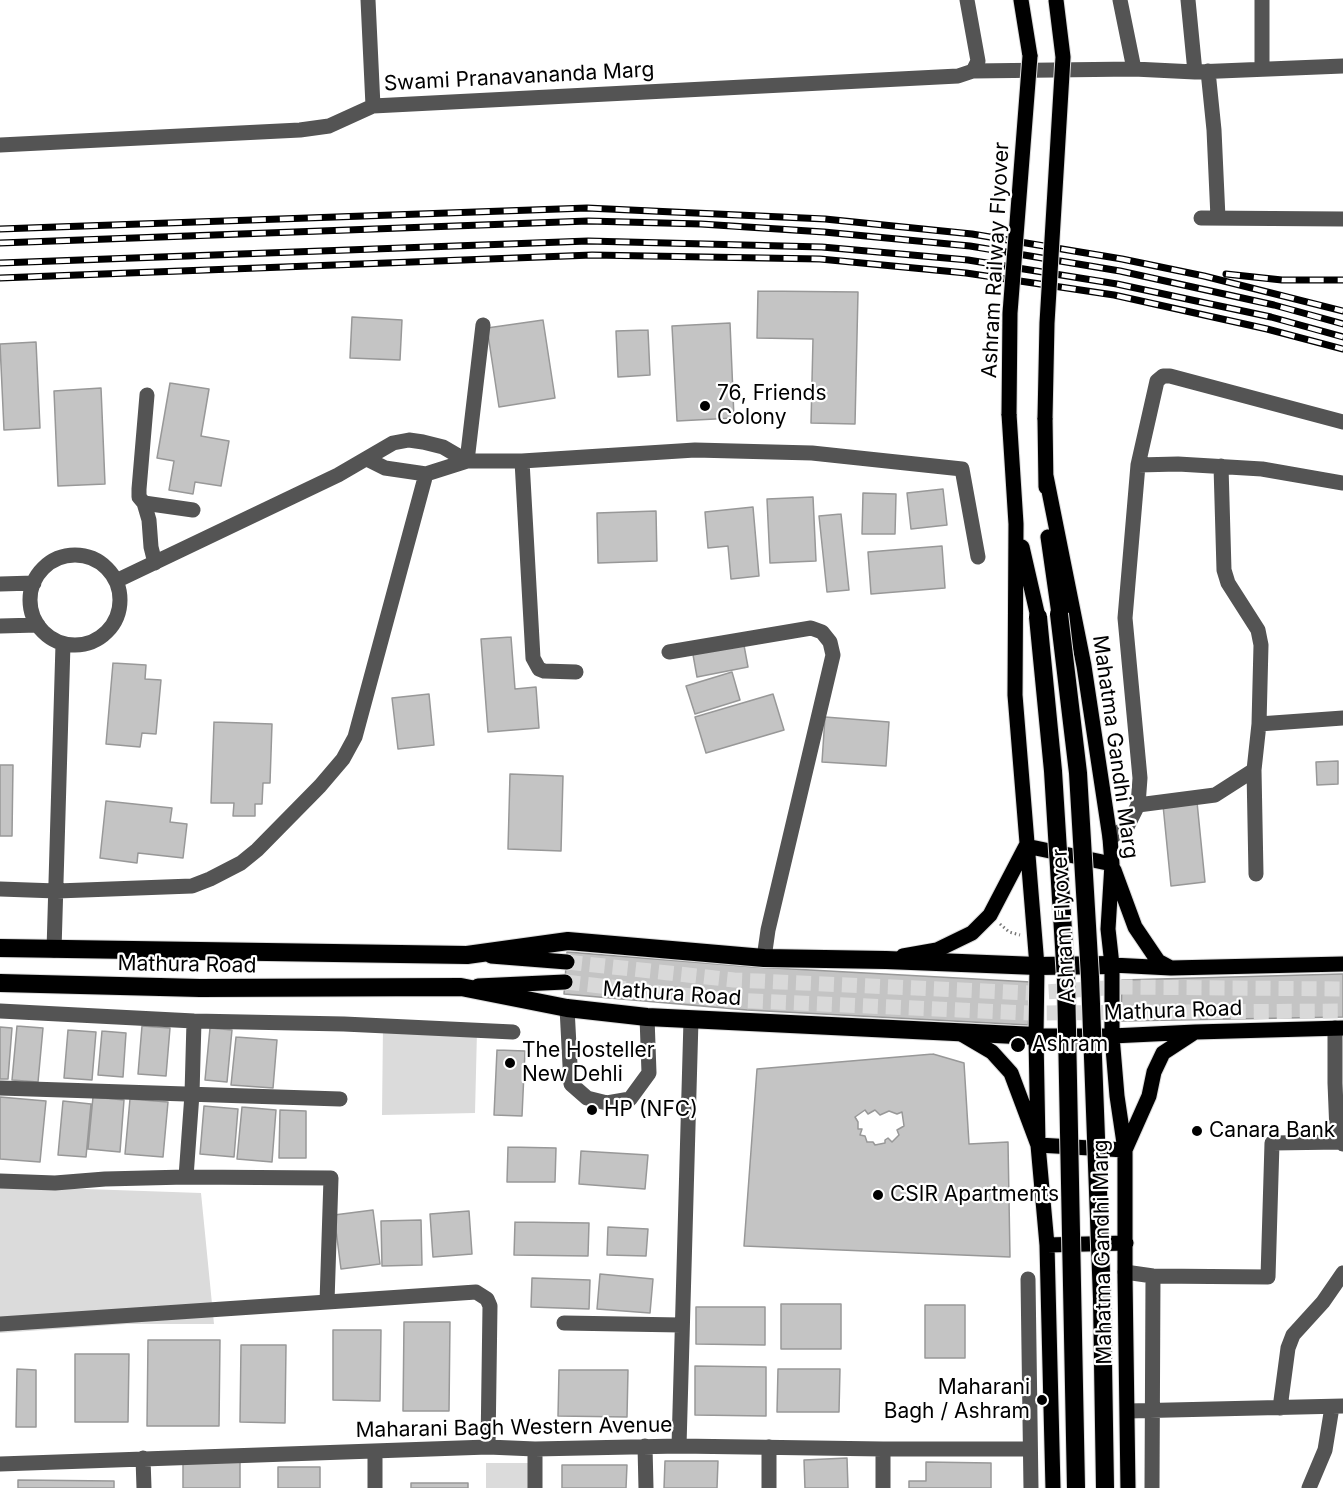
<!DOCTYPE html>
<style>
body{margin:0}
canvas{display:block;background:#fff}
</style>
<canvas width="1343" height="1488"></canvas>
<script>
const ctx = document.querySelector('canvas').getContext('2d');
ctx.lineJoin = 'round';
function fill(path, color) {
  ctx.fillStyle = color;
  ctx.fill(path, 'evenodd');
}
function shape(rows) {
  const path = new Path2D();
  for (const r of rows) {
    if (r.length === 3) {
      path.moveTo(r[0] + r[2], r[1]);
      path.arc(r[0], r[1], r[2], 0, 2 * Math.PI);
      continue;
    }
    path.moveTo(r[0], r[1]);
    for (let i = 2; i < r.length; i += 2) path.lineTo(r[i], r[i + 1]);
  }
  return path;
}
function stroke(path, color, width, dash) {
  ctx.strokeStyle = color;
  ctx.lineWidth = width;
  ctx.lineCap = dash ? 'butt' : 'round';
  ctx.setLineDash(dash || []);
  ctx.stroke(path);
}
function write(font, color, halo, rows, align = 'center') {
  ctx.font = font + ' Inter,sans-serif';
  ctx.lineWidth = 4.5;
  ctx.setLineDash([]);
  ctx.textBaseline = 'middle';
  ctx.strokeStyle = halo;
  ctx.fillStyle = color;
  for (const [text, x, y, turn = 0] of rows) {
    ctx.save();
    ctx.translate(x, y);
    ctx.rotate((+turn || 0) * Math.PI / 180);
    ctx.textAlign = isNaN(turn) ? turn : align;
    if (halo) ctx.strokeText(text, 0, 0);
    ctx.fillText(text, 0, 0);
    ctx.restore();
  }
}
const green = shape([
 [383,1025,477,1031,475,1113,382,1115],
 [0,1188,57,1188,201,1193,214,1324,127,1324,0,1333],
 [486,1463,529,1463,529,1488,486,1488]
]);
const building = shape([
 [758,291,858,292,855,424,811,423,813,339,757,338,758,291],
 [352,317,402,320,400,360,350,358,352,317],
 [543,320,555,398,499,407,487,328,543,320],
 [730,323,734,418,677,421,672,326,730,323],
 [648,330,650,375,618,377,616,331,648,330],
 [36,342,40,428,4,430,0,344,36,342],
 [170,383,209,389,201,436,229,441,221,486,195,482,193,494,169,490,174,461,157,458,170,383],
 [101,388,105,484,58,486,54,391,101,388],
 [943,489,947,525,911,529,907,493,943,489],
 [863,493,896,494,895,534,862,534,863,493],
 [813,497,816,561,770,563,767,499,813,497],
 [753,507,759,576,731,579,728,546,708,548,705,512,753,507],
 [656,511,657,561,598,563,597,513,656,511],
 [841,514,849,590,827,592,819,516,841,514],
 [942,546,945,588,871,594,868,552,942,546],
 [511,637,515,689,536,687,539,728,488,732,481,639,511,637],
 [743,640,748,667,697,677,692,649,743,640],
 [113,663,146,665,145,679,161,680,156,734,142,733,140,747,106,744,113,663],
 [732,672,740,700,695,714,686,686,732,672],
 [429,694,434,745,398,749,392,698,429,694],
 [773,694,784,730,706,753,695,717,773,694],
 [825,717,889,722,886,766,822,762,825,717],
 [214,722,272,724,270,783,263,783,262,804,255,804,255,816,233,816,234,803,211,803,214,722],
 [1338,761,1338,784,1317,785,1316,762,1338,761],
 [0,765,13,765,12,836,0,836,0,765],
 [510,774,563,776,561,851,508,849,510,774],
 [106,801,172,808,170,822,187,824,183,858,138,853,137,863,100,858,106,801],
 [1197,802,1205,882,1171,886,1163,805,1197,802],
 [567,952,755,967,1031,982,1028,1025,747,1010,564,994,567,952],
 [1341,974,1343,974,1343,1017,1121,1021,1122,980,1341,974],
 [17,1026,43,1028,38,1082,12,1080,17,1026],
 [142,1026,170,1028,166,1076,138,1074,142,1026],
 [0,1027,12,1028,8,1079,0,1079,0,1027],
 [210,1028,232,1030,227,1082,205,1080,210,1028],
 [68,1030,96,1032,92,1080,64,1078,68,1030],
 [102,1031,126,1033,123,1077,98,1075,102,1031],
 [236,1037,277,1040,273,1088,231,1085,236,1037],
 [497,1050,525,1051,522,1116,494,1115,497,1050],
 [933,1054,964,1063,969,1144,1008,1142,1010,1257,744,1246,757,1069,933,1054],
 [0,1097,46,1101,40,1162,0,1159,0,1097],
 [93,1097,124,1100,120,1152,88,1149,93,1097],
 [130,1099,168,1102,163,1157,125,1154,130,1099],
 [63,1101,91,1104,86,1157,58,1155,63,1101],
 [204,1106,238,1109,234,1157,200,1154,204,1106],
 [242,1107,276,1110,272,1162,237,1159,242,1107],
 [280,1110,306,1111,306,1158,279,1158,280,1110],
 [865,1110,868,1114,875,1110,880,1115,889,1111,897,1114,902,1112,904,1126,897,1130,899,1135,892,1142,888,1138,885,1140,885,1143,875,1145,873,1142,867,1142,865,1136,860,1135,862,1129,858,1129,858,1122,855,1117,865,1110],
 [508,1147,556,1148,555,1182,507,1182,508,1147],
 [581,1151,648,1155,645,1189,579,1184,581,1151],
 [373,1210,380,1264,341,1269,334,1215,373,1210],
 [469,1211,472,1254,433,1257,430,1214,469,1211],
 [421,1220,422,1265,382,1266,381,1221,421,1220],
 [515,1222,589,1223,588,1256,514,1255,515,1222],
 [608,1227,648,1229,646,1256,607,1255,608,1227],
 [600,1274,653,1279,650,1313,597,1309,600,1274],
 [532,1278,590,1280,589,1309,531,1307,532,1278],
 [781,1304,841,1304,841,1349,781,1349,781,1304],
 [925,1305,965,1305,965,1358,925,1358,925,1305],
 [696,1307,765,1307,765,1345,696,1344,696,1307],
 [404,1322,450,1322,449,1411,403,1411,404,1322],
 [333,1330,381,1330,380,1401,333,1400,333,1330],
 [148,1340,220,1340,219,1426,147,1426,148,1340],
 [241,1345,286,1345,285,1423,240,1422,241,1345],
 [75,1354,129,1354,128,1422,75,1422,75,1354],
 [695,1366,766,1367,766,1416,695,1415,695,1366],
 [17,1369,36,1370,36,1427,16,1427,17,1369],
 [778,1369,840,1369,839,1412,777,1412,778,1369],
 [559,1370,628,1370,627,1417,558,1416,559,1370],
 [847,1458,848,1488,805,1488,804,1460,847,1458],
 [183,1461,240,1462,240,1488,183,1488,183,1461],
 [665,1461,718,1461,717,1488,664,1488,665,1461],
 [926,1462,991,1463,991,1488,909,1488,909,1481,926,1481,926,1462],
 [562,1465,627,1465,626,1488,562,1488,562,1465],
 [278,1467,320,1467,320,1488,278,1488,278,1467],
 [18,1480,114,1481,114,1488,18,1488,18,1480],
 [411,1483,468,1483,468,1488,411,1488,411,1483]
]);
const majorTunnel = shape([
 [567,962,734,980,1030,993,1122,987,1343,989],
 [565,982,728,1000,1029,1013,1343,1011]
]);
const path = shape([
 [1000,924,1009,932,1020,935]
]);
const minor = shape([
 [368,0,373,106],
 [967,0,978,61,973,71],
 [1120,0,1134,69],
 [1262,69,1262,0],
 [1208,71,1214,130,1218,218],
 [1195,72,1343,66],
 [0,145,300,130,329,126,373,106,958,76,973,71,1134,69,1195,72,1188,0],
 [1201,218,1343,219],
 [147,395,139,489,139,497,144,503,149,520,151,547,155,563],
 [367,459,385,468,426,474,467,461,522,461,695,450,812,453,962,469,978,557],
 [467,461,483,325],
 [522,461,533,658,539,669,544,671,576,672],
 [1138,465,1178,464,1262,469,1343,483],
 [1221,466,1224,570,1228,583,1258,630,1261,645,1259,724,1254,770,1256,874],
 [144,503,193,510],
 [75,600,45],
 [116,581,338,475,393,443,409,440,423,442,443,447,467,461],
 [0,584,34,583],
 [0,626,38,625],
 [669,652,811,628,822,632,830,642,833,655,768,930,764,958],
 [1259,724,1343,718],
 [1138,805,1215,795,1254,770],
 [1110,838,1127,827,1138,805,1140,778,1125,618,1138,465,1157,381,1163,376,1170,376,1343,422],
 [0,889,57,891,192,886,210,879,241,863,257,850,320,786,343,759,355,737,426,474],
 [54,950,63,644],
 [567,1008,571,1084,587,1098,607,1103,630,1099,649,1073,647,1017],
 [0,1011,194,1021,344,1024,513,1032],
 [1335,1028,1335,1083,1337,1132,1339,1139,1343,1144],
 [0,1088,340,1099],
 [186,1177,192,1094,194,1021],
 [0,1181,55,1183,105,1179,186,1177,331,1178,327,1302],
 [1125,1272,1153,1276,1268,1277,1272,1143,1341,1142],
 [1028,1279,1031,1488],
 [564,1323,681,1325],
 [0,1324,476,1292,487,1299,490,1306,488,1447],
 [1280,1408,1288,1348,1293,1335,1323,1302,1343,1273],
 [1128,1411,1343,1406],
 [645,1446,646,1488],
 [679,1446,691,1020],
 [769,1447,769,1488],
 [883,1449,883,1488],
 [375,1452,375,1488],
 [143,1458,144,1488],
 [0,1464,488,1447,535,1449,679,1446,883,1449,1030,1449],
 [535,1488,535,1449],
 [1152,1488,1153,1276],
 [1309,1488,1325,1450,1332,1407]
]);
const major = shape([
 [1021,0,1030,56],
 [1009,414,1016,524,1015,695,1037,966,1036,1036,1038,1145,1047,1245,1053,1488],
 [1045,418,1046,487],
 [1046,476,1084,666,1110,838,1112,864,1108,929,1112,965,1112,1036,1117,1096,1125,1150,1125,1277,1128,1488],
 [1048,537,1059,614],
 [1022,547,1038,617],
 [1026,846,1112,864],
 [1114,870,1135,927,1158,961,1171,968],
 [491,956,567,962],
 [903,956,937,950,972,933,990,915,1026,846],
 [1112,965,1171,968,1343,964],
 [478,986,565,982],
 [958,1032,992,1052,1011,1073,1038,1145,1125,1150,1149,1096,1154,1072,1163,1053,1195,1032],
 [1036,1036,1112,1036,1195,1032,1343,1028],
 [1047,1245,1126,1243]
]);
const highway = shape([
 [0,948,467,955,568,941,764,958,886,960,1037,966,1112,965],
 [0,983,200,988,461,987,567,1008,647,1017,1036,1036]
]);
const rail = shape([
 [0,229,587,208,825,219,972,234,1122,259,1204,276,1343,311],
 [0,243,588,221,701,224,824,232,970,246,1120,271,1274,305,1343,324],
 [0,263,588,241,822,247,968,260,1117,284,1271,317,1343,337],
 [1226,274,1282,280,1343,280],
 [0,278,592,255,820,259,966,273,1114,295,1267,329,1343,349]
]);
const majorBridge = shape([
 [1009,414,1010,313,1030,56],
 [1045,418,1047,323,1063,57,1056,0]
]);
const highwayBridge = shape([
 [1059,614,1078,773,1090,977,1102,1299,1105,1488],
 [1038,617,1053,771,1066,979,1076,1488]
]);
const markers = [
 [705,406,6,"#000"],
 [1018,1045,8,"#000"],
 [510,1063,6,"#000"],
 [592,1110,6,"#000"],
 [1197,1131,6,"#000"],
 [878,1195,6,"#000"],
 [1042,1400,6,"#000"]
];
const streetNames = [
 ["Swami Pranavananda Marg",519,77,-3],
 ["Ashram Railway Flyover",996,260,-87],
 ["Mahatma Gandhi Marg",1115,747,82],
 ["Ashram Flyover",1064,926,-93],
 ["Mathura Road",187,965,1],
 ["Mathura Road",672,994,4],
 ["Mathura Road",1173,1011,-2],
 ["Mahatma Gandhi Marg",1103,1252,-91],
 ["Maharani Bagh Western Avenue",514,1428,-1]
];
const poiNames = [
 ["76, Friends",717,394],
 ["Colony",717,418],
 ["Ashram",1032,1045],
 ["The Hosteller",522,1051],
 ["New Dehli",522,1075],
 ["HP (NFC)",604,1110],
 ["Canara Bank",1209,1131],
 ["CSIR Apartments",890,1195],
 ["Maharani",1030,1388,"right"],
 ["Bagh / Ashram",1030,1412,"right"]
];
fill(green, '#dbdbdb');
fill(building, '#c4c4c4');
stroke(building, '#989898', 1.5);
stroke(majorTunnel, '#d9d9d9', 15, [15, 8]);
stroke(major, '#dbdbdb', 17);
stroke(highway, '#dbdbdb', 20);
stroke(path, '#767676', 3, [1.5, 3]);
stroke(minor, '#545454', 15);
stroke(major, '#000', 15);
stroke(highway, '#000', 18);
stroke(rail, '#000', 7);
stroke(rail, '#fff', 4.5, [14]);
stroke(majorBridge, '#dbdbdb', 17, []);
stroke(highwayBridge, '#dbdbdb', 20, []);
stroke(majorBridge, '#000', 15);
stroke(highwayBridge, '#000', 18);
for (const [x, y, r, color] of markers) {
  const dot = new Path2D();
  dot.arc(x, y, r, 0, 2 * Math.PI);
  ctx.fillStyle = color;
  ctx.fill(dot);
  stroke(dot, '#fff', 2);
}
write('21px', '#000', '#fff', streetNames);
write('21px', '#000', '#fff', poiNames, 'left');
</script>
